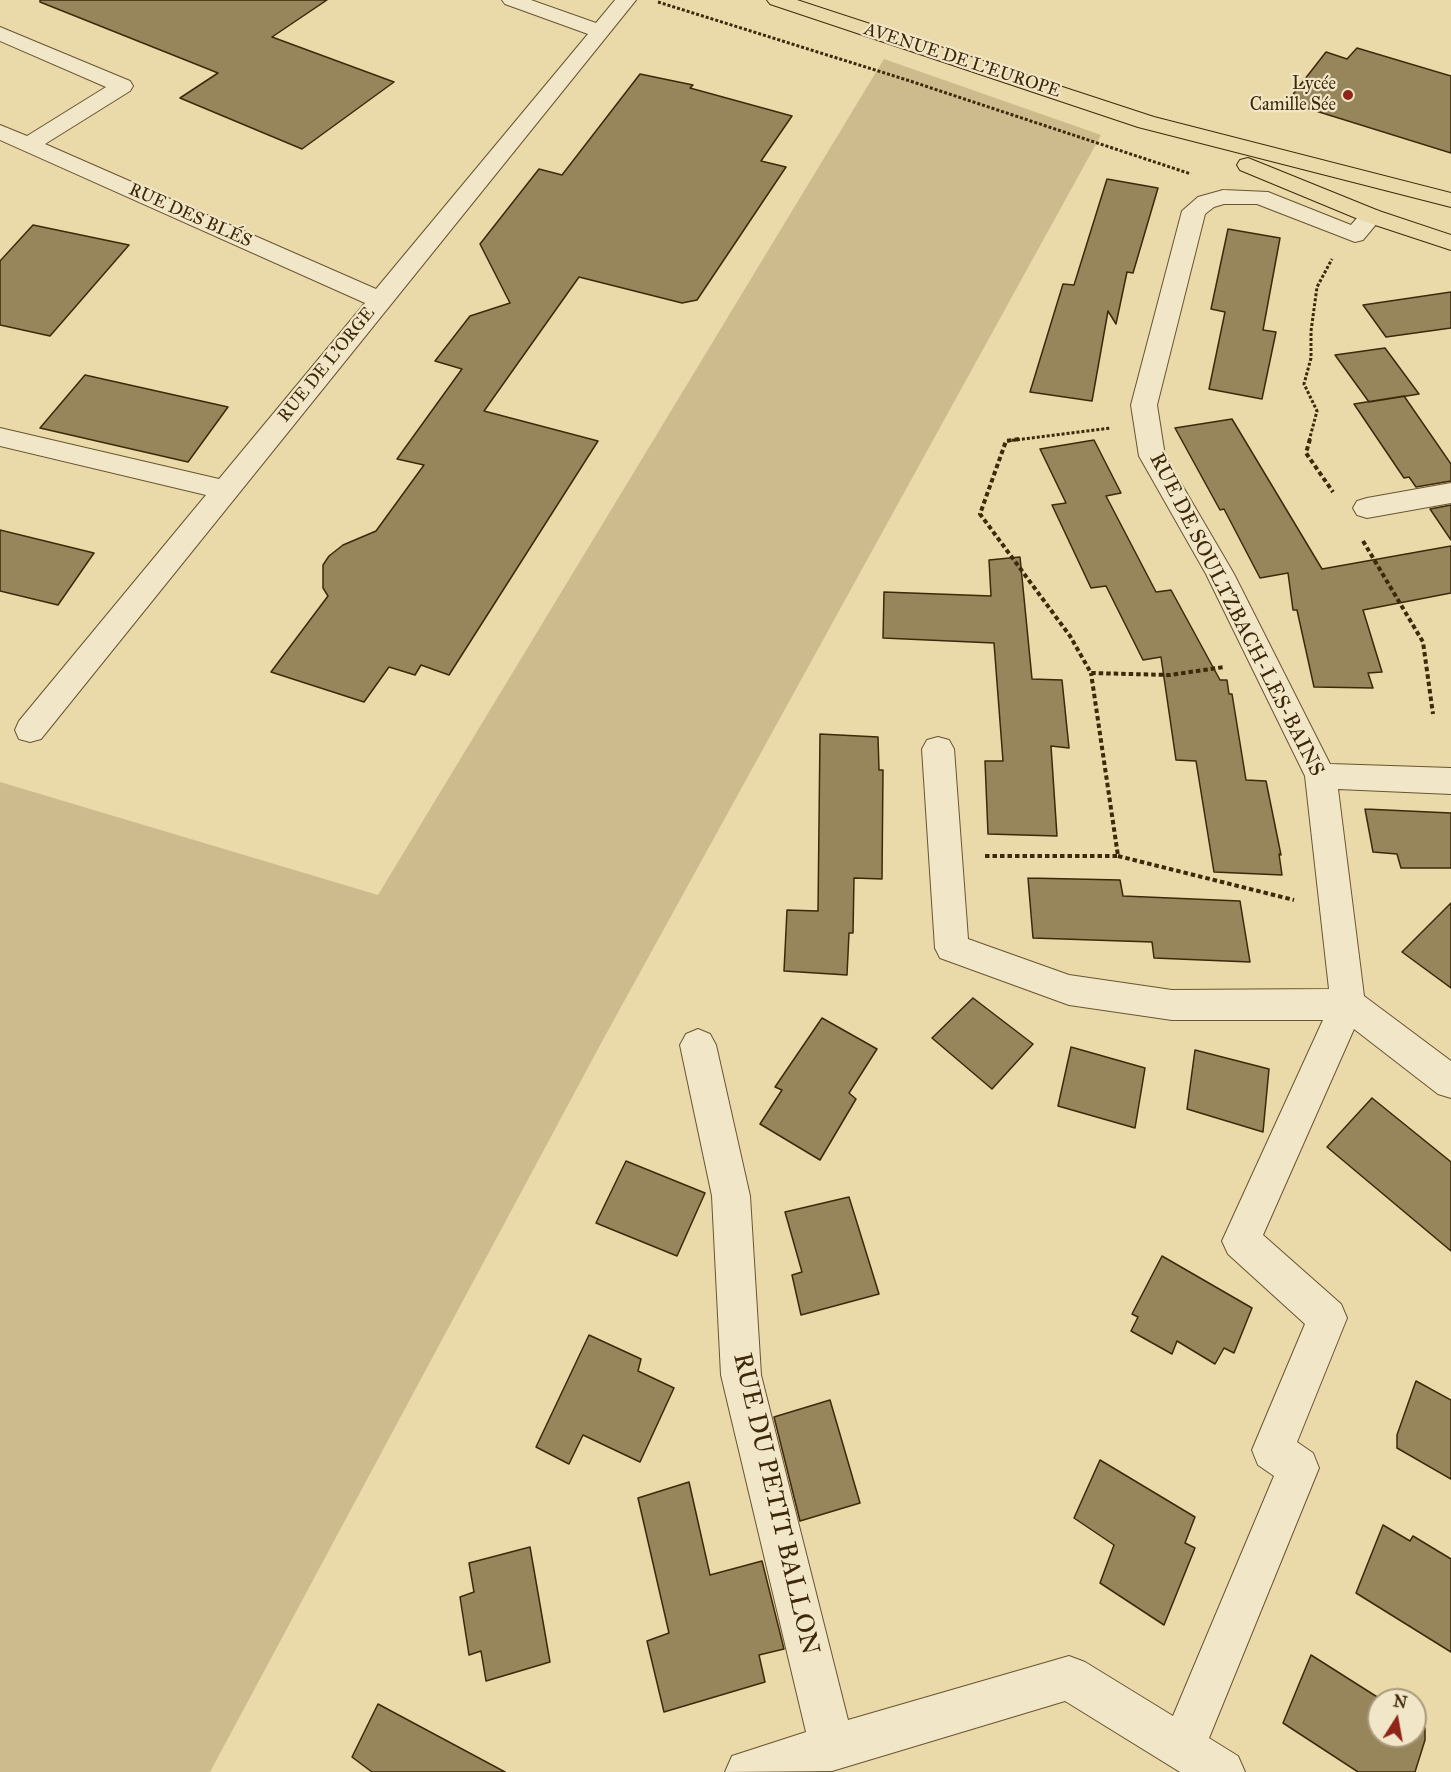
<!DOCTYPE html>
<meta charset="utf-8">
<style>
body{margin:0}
#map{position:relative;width:1451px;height:1772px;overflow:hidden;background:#ead9a9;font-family:"IM FELL Great Primer",serif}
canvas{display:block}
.north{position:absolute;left:1367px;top:1688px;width:60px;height:60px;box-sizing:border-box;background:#f1e6c7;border:2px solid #a99a7b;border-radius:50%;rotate:11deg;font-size:16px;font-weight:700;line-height:24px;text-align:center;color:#3d2909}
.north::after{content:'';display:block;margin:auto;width:21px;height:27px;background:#8f2418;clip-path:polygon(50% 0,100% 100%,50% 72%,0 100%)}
</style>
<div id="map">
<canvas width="1451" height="1772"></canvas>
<div class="north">N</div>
</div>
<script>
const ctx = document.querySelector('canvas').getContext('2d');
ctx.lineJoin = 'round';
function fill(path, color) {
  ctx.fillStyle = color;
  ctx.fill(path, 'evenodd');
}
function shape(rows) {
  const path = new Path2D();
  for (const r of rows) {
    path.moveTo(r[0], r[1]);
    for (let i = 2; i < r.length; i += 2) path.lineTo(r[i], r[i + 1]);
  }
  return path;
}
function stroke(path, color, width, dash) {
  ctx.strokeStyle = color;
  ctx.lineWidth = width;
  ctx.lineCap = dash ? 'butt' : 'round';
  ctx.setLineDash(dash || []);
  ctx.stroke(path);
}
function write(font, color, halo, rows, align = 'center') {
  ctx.font = font + ' "IM FELL Great Primer",serif';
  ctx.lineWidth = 4.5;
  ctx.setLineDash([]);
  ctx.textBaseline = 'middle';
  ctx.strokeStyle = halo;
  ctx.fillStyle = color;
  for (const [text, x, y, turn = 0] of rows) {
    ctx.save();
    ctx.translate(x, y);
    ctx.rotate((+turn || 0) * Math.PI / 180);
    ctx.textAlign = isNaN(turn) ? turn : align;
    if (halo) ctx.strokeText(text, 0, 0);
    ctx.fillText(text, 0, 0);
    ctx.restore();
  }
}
const green = shape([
 [884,59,1101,135,605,1036,210,1772,0,1772,0,782,378,895]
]);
const building = shape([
 [40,0,327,0,272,37,394,82,302,149,180,98,218,73,40,2,40,0],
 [1357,48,1451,76,1451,153,1287,102,1326,52,1347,59,1357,48],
 [640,74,693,85,690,88,792,116,761,161,786,167,697,300,682,303,579,277,484,411,598,441,449,675,421,665,415,675,389,667,364,702,271,672,328,596,323,588,323,565,329,556,343,545,376,531,424,465,397,459,462,369,435,361,470,316,510,303,480,244,539,169,562,175,640,74],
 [1107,179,1158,188,1133,273,1127,272,1116,324,1108,311,1092,401,1030,392,1063,284,1074,285,1107,179],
 [33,225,129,245,50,336,0,325,0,261,33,225],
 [1228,229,1280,238,1263,330,1276,332,1262,399,1209,389,1225,312,1211,309,1228,229],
 [1451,292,1451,328,1386,337,1363,305,1451,292],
 [1385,348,1419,394,1369,402,1335,355,1385,348],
 [85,375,228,407,188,462,40,428,85,375],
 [1404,396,1451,464,1451,481,1416,487,1409,477,1404,478,1354,404,1404,396],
 [1232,419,1322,569,1451,546,1451,593,1363,610,1382,672,1368,673,1373,688,1314,687,1297,610,1293,610,1288,573,1260,578,1224,509,1220,510,1175,428,1232,419],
 [1094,440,1121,493,1106,496,1156,592,1171,590,1220,680,1227,680,1229,694,1232,694,1246,780,1266,781,1281,855,1279,854,1282,875,1214,872,1196,761,1176,760,1161,657,1143,660,1106,586,1091,588,1052,505,1066,503,1040,449,1094,440],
 [1451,505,1451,540,1430,509,1451,505],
 [0,530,94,553,58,605,0,591,0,530],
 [1020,557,1032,679,1062,680,1069,748,1051,746,1057,836,988,834,985,761,1003,761,994,643,883,638,884,592,991,596,989,560,1020,557],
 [820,734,878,737,879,770,883,770,882,879,854,878,853,933,849,933,847,975,784,971,787,910,818,911,820,734],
 [1365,809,1451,813,1451,868,1401,868,1397,854,1373,852,1365,809],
 [1028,878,1120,880,1123,896,1240,901,1250,962,1154,958,1152,942,1033,938,1028,878],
 [1451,903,1451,988,1402,952,1451,903],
 [973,998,1033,1044,992,1089,932,1038,973,998],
 [822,1018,877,1049,849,1093,856,1099,820,1160,760,1124,782,1090,775,1087,822,1018],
 [1071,1047,1145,1068,1135,1128,1058,1106,1071,1047],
 [1195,1050,1269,1069,1263,1132,1187,1109,1195,1050],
 [1372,1098,1451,1162,1451,1251,1327,1147,1372,1098],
 [626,1161,705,1193,677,1256,596,1223,626,1161],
 [849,1197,879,1294,801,1315,792,1275,802,1272,785,1212,849,1197],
 [1162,1256,1252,1308,1234,1353,1224,1348,1215,1364,1177,1341,1172,1354,1131,1331,1138,1317,1132,1314,1162,1256],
 [589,1335,641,1359,638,1371,674,1388,640,1462,583,1435,569,1464,536,1447,589,1335],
 [1416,1381,1451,1400,1451,1479,1397,1448,1397,1435,1416,1381],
 [830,1400,860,1503,800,1521,774,1417,830,1400],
 [1100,1460,1195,1517,1185,1543,1195,1548,1164,1625,1100,1583,1114,1545,1074,1518,1100,1460],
 [689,1482,710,1575,762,1561,784,1649,759,1655,765,1682,664,1712,647,1641,669,1633,638,1498,689,1482],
 [1383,1525,1410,1541,1413,1536,1451,1559,1451,1652,1356,1593,1383,1525],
 [530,1547,550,1662,486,1681,481,1651,469,1655,460,1597,474,1592,469,1563,530,1547],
 [1311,1655,1382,1700,1379,1700,1379,1736,1415,1736,1415,1721,1425,1728,1425,1740,1415,1772,1358,1772,1283,1723,1311,1655],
 [378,1704,505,1772,372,1772,352,1757,378,1704]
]);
const pathFar1 = shape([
 [658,2,907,80,1191,174],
 [1007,441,1111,428],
 [1309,441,1317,411,1304,384,1311,358,1311,331,1317,287,1332,259]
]);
const path = shape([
 [1019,439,1006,441,980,514,1070,636,1091,673,1170,675,1224,667],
 [1310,439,1306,453,1333,492],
 [1363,541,1423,642,1433,714],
 [985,856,1118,856,1091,673],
 [1118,856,1294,900]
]);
const minor = shape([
 [502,0,531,0,596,23,615,0,636,0,41,739,30,742,19,739,15,730,19,721,206,495,0,446,0,428,219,479,365,303,0,140,0,125,27,136,106,87,0,41,0,27,130,81,133,86,130,91,45,144,376,289,588,34,505,4,502,0],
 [1223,190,1268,192,1351,225,1363,211,1371,209,1379,211,1383,216,1363,240,1355,242,1257,204,1224,204,1214,207,1205,214,1157,405,1165,456,1234,574,1330,764,1451,768,1451,794,1338,789,1364,996,1451,1061,1451,1098,1438,1094,1354,1029,1263,1235,1341,1304,1347,1318,1297,1442,1313,1453,1319,1468,1209,1738,1238,1756,1245,1772,1180,1772,1065,1701,832,1771,725,1772,732,1756,806,1732,721,1375,712,1196,680,1045,686,1034,698,1029,710,1034,716,1045,750,1196,761,1375,848,1720,1069,1656,1085,1662,1173,1716,1274,1476,1258,1465,1252,1450,1305,1324,1228,1254,1222,1241,1323,1020,1172,1020,1069,1005,940,958,935,948,922,749,927,740,938,737,949,740,954,749,968,939,1069,975,1172,990,1329,989,1305,776,1206,574,1139,456,1131,405,1182,211,1198,197,1223,190],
 [1451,483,1451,503,1367,518,1357,515,1353,508,1357,501,1367,498,1451,483]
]);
const major = shape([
 [767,0,797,0,1154,117,1451,193,1451,207,1138,127,770,4,767,0],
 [1248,158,1379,211,1451,235,1451,250,1363,221,1240,170,1237,165,1240,160,1248,158]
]);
const markers = [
 [1348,95,6,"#8f2418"]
];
const farStreetnames = [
 ["AVENUE DE L'EUROPE",962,61,18],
 ["RUE DES BLÉS",190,216,24],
 ["RUE DE L'ORGE",327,365,-51]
];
const farPoinames = [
 ["Lycée",1336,85],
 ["Camille Sée",1336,106]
];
const streetNames = [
 ["RUE DE SOULTZBACH-LES-BAINS",1236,615,63]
];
const nearStreetnames = [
 ["RUE DU PETIT BALLON",775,1504,77]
];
fill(green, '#cdbb8e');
fill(building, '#97855c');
stroke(building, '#3d2909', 1.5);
stroke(minor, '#685531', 2);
stroke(major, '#3d2909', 2);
stroke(pathFar1, '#3d2909', 3, [3, 2]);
stroke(path, '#3d2909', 4, [4.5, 3]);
fill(minor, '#f1e6c7');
fill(major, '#ead9a9');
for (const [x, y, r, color] of markers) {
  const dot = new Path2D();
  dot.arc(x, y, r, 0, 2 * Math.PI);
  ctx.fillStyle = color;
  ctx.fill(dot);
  stroke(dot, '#f1e6c7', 2);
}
write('18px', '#3d2909', '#f1e6c7', farStreetnames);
write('18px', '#3d2909', '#f1e6c7', farPoinames, 'right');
write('21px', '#3d2909', '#f1e6c7', streetNames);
write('26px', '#3d2909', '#f1e6c7', nearStreetnames);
</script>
